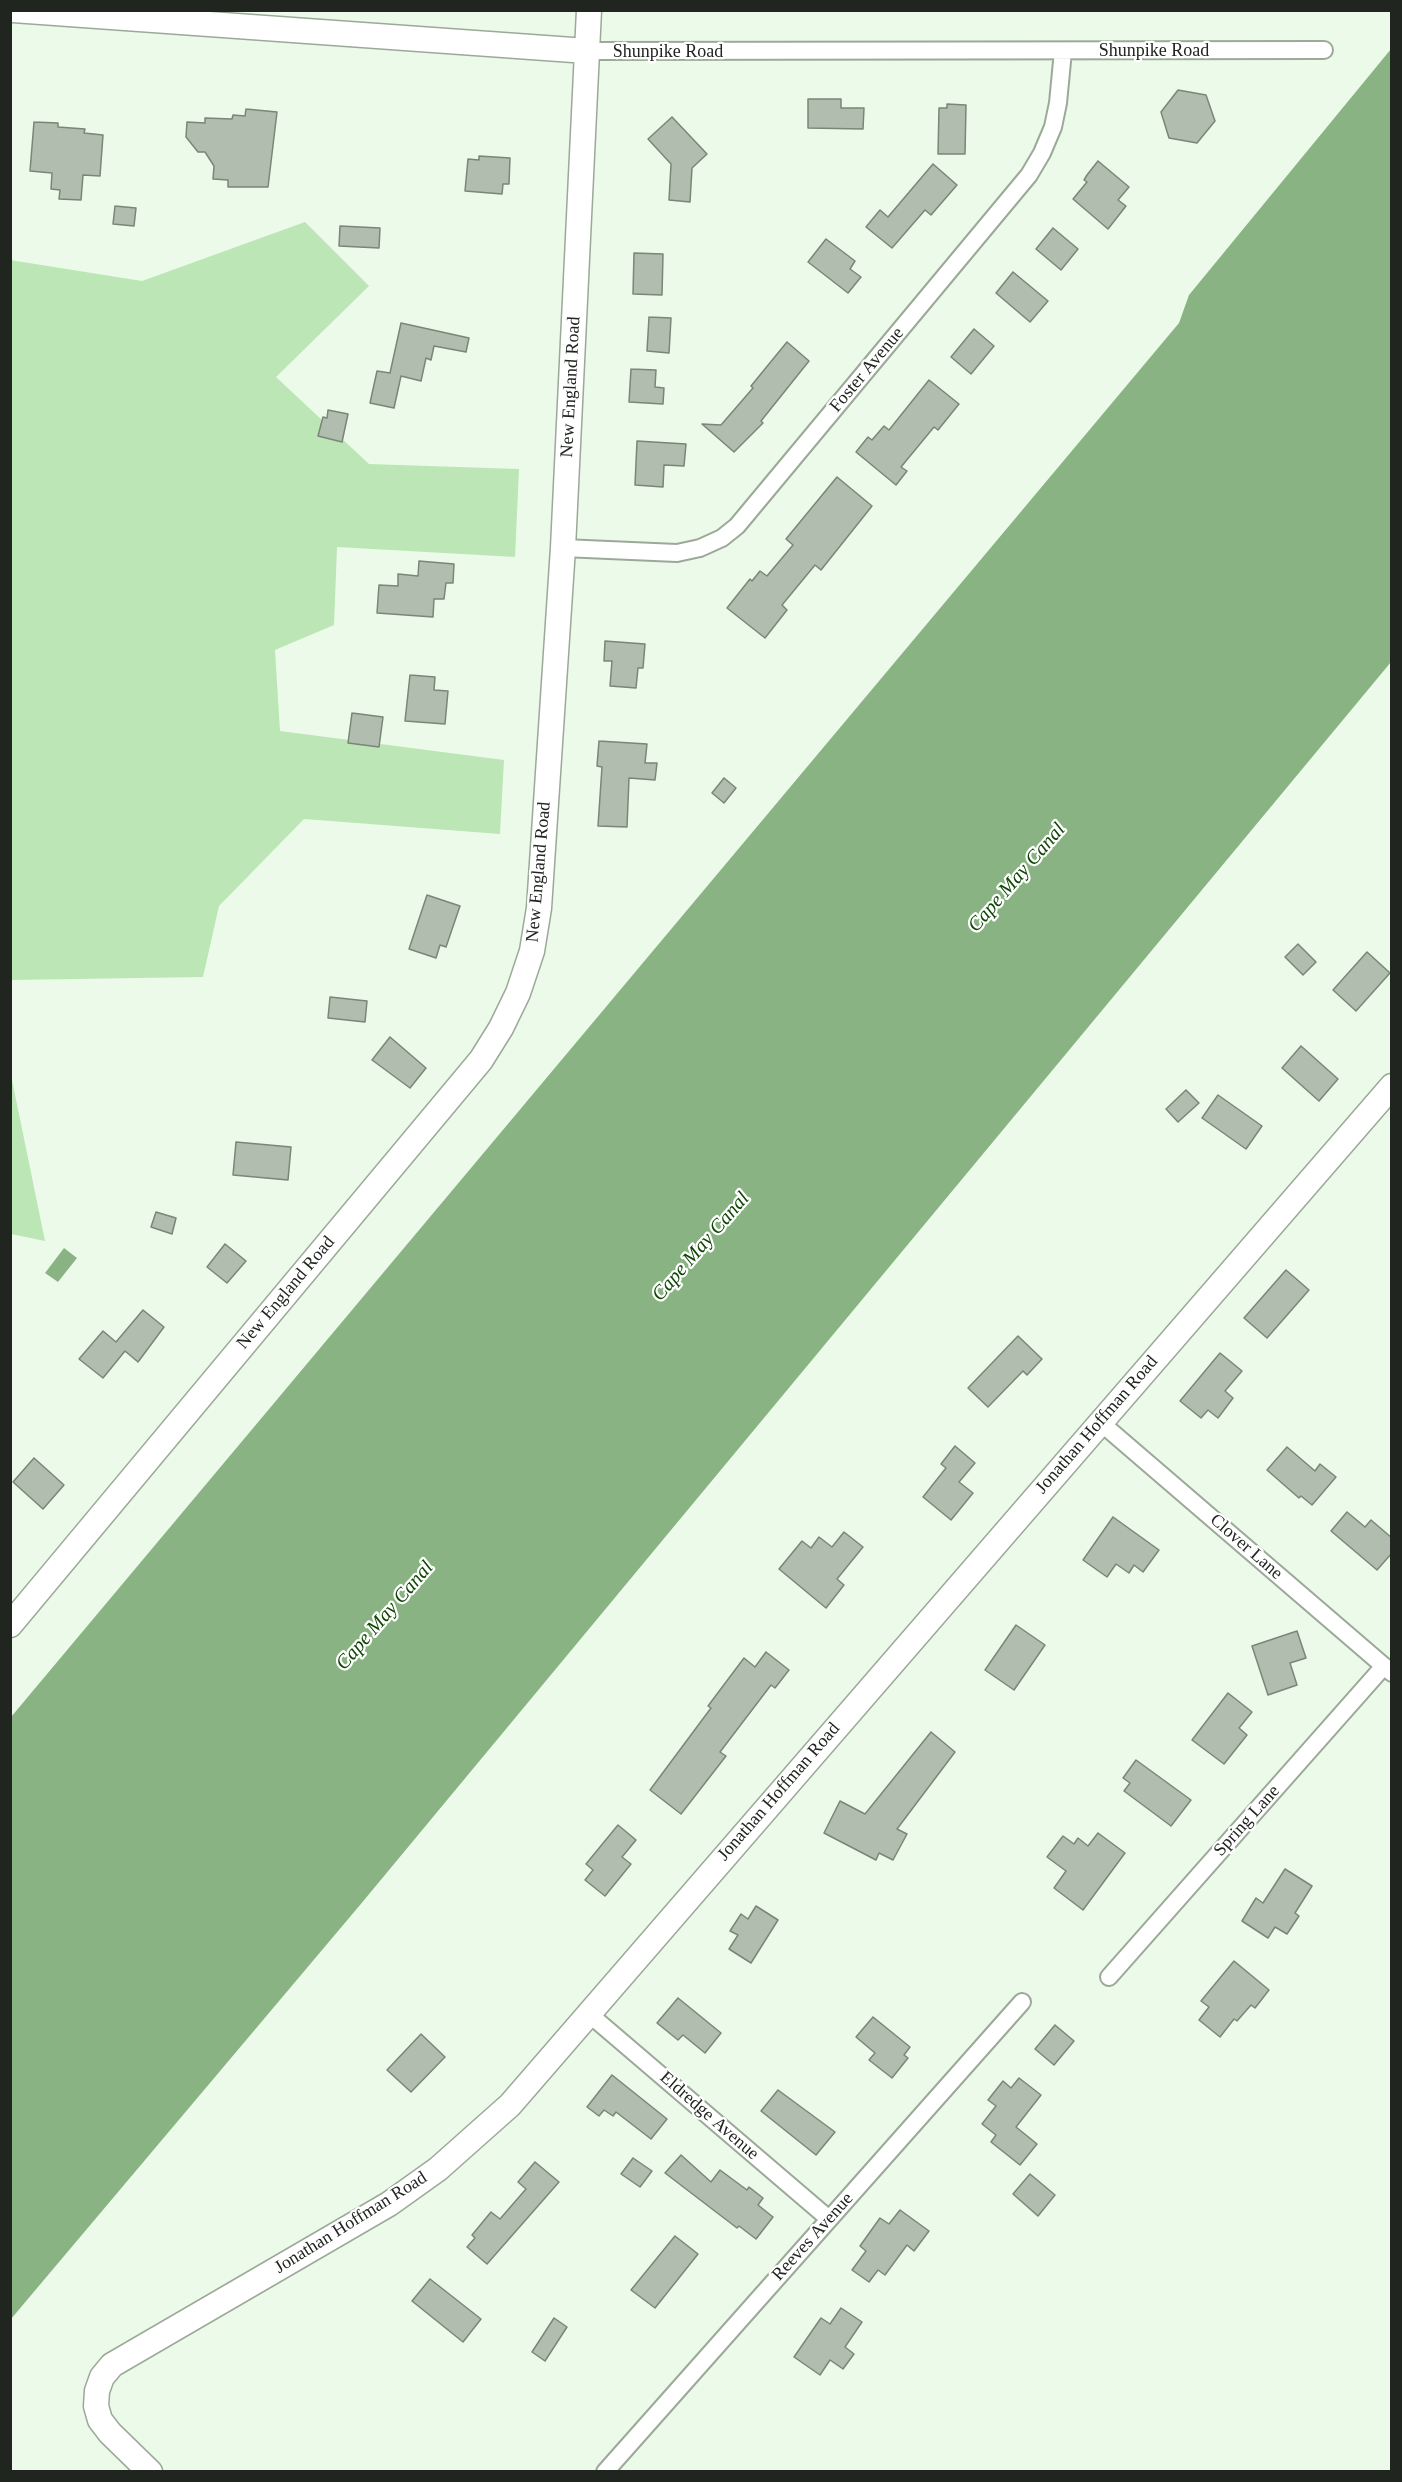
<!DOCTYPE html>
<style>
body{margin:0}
#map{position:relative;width:1402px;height:2482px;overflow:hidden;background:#ecfaea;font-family:Georgia,serif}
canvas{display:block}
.frame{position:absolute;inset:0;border:12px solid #20251f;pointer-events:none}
</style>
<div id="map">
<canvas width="1402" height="2482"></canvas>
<div class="frame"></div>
</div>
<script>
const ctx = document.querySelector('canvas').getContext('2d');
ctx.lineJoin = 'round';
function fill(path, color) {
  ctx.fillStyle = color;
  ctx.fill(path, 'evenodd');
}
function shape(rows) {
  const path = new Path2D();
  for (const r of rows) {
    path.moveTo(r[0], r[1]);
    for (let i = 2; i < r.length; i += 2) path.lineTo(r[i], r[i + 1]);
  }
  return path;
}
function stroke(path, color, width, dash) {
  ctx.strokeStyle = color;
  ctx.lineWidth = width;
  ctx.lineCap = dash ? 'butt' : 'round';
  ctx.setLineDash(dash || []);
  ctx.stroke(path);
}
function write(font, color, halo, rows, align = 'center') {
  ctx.font = font + ' Georgia,serif';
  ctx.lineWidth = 4.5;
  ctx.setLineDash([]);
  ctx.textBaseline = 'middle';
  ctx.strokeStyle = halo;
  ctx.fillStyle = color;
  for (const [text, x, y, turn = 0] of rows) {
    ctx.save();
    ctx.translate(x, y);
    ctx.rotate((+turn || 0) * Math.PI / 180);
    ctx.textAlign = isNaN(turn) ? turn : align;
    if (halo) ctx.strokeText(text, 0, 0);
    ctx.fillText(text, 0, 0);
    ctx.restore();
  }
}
const green = shape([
 [305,222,369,286,276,377,369,464,519,469,515,557,337,547,334,625,275,650,280,731,504,760,500,834,304,819,219,906,203,977,11,980,10,260,142,281],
 [11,1075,45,1241,11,1234]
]);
const water = shape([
 [1391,49,1391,662,360,1905,11,2319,11,1717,1179,323,1189,295],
 [64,1248,77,1258,58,1282,45,1273]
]);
const building = shape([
 [1178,90,1206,95,1215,121,1197,143,1169,138,1161,112,1178,90],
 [808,99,841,99,841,108,864,108,863,129,808,128,808,99],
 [947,104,966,105,965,154,938,154,939,108,947,108,947,104],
 [246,109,277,112,268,187,228,187,228,180,213,179,214,166,205,152,198,152,186,137,187,122,205,123,205,118,232,119,233,115,245,116,246,109],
 [672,117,707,154,692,168,690,202,669,200,671,164,648,139,672,117],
 [34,122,58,123,58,127,85,129,84,133,103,135,100,176,83,175,81,200,59,199,60,190,51,189,52,173,30,171,34,122],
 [479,156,510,158,509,184,503,184,502,194,465,191,468,159,479,160,479,156],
 [1098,161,1129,187,1118,200,1126,206,1108,229,1073,199,1087,182,1084,180,1087,175,1098,161],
 [933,164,957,185,931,215,925,210,892,248,866,227,880,210,888,217,933,164],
 [115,206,136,208,134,226,113,224,115,206],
 [340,226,380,228,379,248,339,246,340,226],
 [1053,228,1078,249,1061,270,1036,249,1053,228],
 [826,239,855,261,850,269,861,277,848,293,808,262,826,239],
 [634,253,663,254,662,295,633,294,634,253],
 [1013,272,1048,301,1030,322,996,293,1013,272],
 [649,317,671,318,669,353,647,351,649,317],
 [401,323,469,338,466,352,434,346,431,360,426,358,421,381,401,376,394,408,370,403,377,371,390,373,401,323],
 [974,329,994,346,971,374,951,357,974,329],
 [787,342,809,361,761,421,763,423,734,452,702,424,721,425,753,388,751,386,787,342],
 [631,369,656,370,655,387,664,388,663,404,629,402,631,369],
 [929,380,959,404,938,430,934,427,901,467,907,471,896,485,856,452,868,437,872,440,884,426,889,430,929,380],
 [328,410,348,414,342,442,318,436,323,417,327,418,328,410],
 [637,441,686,444,684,466,664,465,663,487,635,485,637,441],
 [837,477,872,506,821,570,815,565,782,605,787,610,765,638,727,608,750,579,752,581,760,571,767,576,793,545,786,539,837,477],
 [419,561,454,564,453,583,446,583,444,599,434,599,433,617,377,613,379,585,398,586,398,574,418,576,419,561],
 [605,641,645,644,643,668,638,668,636,688,610,686,612,661,604,661,605,641],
 [410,675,435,677,434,690,448,691,445,724,405,721,410,675],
 [352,713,383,717,379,747,348,743,352,713],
 [599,741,647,744,645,763,657,763,655,780,629,778,627,827,598,826,602,767,597,766,599,741],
 [724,778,736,788,724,803,712,793,724,778],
 [427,895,460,906,446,947,440,945,436,958,409,949,427,895],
 [1298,944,1316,962,1303,975,1285,957,1298,944],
 [1367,952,1390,973,1356,1011,1333,990,1367,952],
 [330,997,367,1001,365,1022,328,1018,330,997],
 [390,1037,426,1068,410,1088,372,1060,390,1037],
 [1301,1046,1338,1079,1319,1101,1282,1068,1301,1046],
 [1186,1090,1199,1103,1178,1122,1166,1109,1186,1090],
 [1218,1095,1262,1126,1246,1149,1202,1118,1218,1095],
 [236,1142,291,1147,288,1180,233,1175,236,1142],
 [156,1212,176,1218,172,1234,151,1227,156,1212],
 [225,1244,246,1261,227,1283,207,1267,225,1244],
 [1286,1270,1309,1290,1267,1338,1244,1318,1286,1270],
 [143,1310,164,1327,138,1362,125,1351,103,1378,79,1359,103,1331,116,1342,143,1310],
 [1018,1336,1042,1359,1027,1375,1023,1371,988,1407,968,1388,1018,1336],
 [1220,1353,1242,1371,1225,1391,1233,1398,1218,1418,1208,1410,1201,1418,1180,1401,1220,1353],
 [955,1446,975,1463,959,1482,973,1493,951,1520,923,1497,946,1468,941,1464,955,1446],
 [1287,1447,1315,1471,1320,1464,1336,1477,1312,1505,1301,1496,1299,1498,1267,1470,1287,1447],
 [34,1458,64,1485,43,1509,13,1482,34,1458],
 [1347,1512,1365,1527,1371,1520,1392,1538,1392,1553,1377,1570,1331,1531,1347,1512],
 [1113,1517,1159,1550,1143,1572,1134,1565,1129,1573,1116,1564,1107,1577,1083,1560,1113,1517],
 [844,1532,863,1547,837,1579,844,1585,826,1608,779,1569,802,1541,811,1548,819,1537,832,1547,844,1532],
 [1016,1625,1045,1645,1014,1690,985,1670,1016,1625],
 [1297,1631,1306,1658,1290,1663,1297,1685,1268,1695,1252,1646,1297,1631],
 [766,1652,789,1670,775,1688,771,1685,720,1752,726,1756,681,1814,650,1790,711,1708,708,1706,744,1658,755,1667,766,1652],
 [1228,1693,1252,1712,1239,1728,1247,1735,1224,1764,1192,1740,1228,1693],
 [931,1732,955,1752,897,1829,907,1834,893,1860,879,1853,876,1860,824,1833,840,1801,865,1814,931,1732],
 [1136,1760,1191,1800,1171,1826,1124,1791,1130,1783,1123,1778,1136,1760],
 [618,1825,636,1840,622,1857,631,1864,605,1896,585,1880,593,1870,586,1864,618,1825],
 [1098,1833,1125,1853,1083,1910,1054,1888,1066,1871,1047,1857,1063,1836,1074,1844,1078,1838,1088,1846,1098,1833],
 [1285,1869,1312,1886,1295,1913,1299,1916,1287,1934,1275,1927,1268,1938,1242,1921,1256,1898,1263,1903,1285,1869],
 [756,1906,778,1920,751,1963,729,1949,738,1935,730,1931,741,1914,748,1919,756,1906],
 [1234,1961,1269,1990,1255,2008,1251,2005,1237,2021,1234,2019,1220,2037,1199,2020,1209,2007,1201,2001,1234,1961],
 [678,1998,721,2033,705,2053,683,2035,678,2040,657,2023,678,1998],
 [873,2017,910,2047,904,2055,908,2058,892,2078,869,2060,875,2053,856,2037,873,2017],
 [1055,2025,1074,2041,1054,2065,1035,2049,1055,2025],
 [421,2034,445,2057,411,2092,387,2070,421,2034],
 [612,2075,667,2119,651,2139,616,2112,613,2116,604,2110,599,2116,587,2107,612,2075],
 [1019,2078,1041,2095,1016,2127,1037,2144,1020,2165,991,2142,996,2135,982,2124,996,2106,988,2100,1003,2081,1011,2088,1019,2078],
 [778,2090,835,2132,816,2155,761,2111,778,2090],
 [681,2155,711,2182,720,2170,747,2190,749,2187,763,2198,758,2205,773,2217,756,2239,739,2226,737,2228,665,2173,681,2155],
 [633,2158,652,2171,640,2187,621,2174,633,2158],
 [535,2162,559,2182,487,2264,467,2247,475,2238,472,2235,491,2212,500,2219,526,2189,518,2182,535,2162],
 [1030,2174,1055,2195,1038,2216,1013,2194,1030,2174],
 [900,2210,929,2231,914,2251,907,2245,885,2275,878,2270,869,2282,852,2270,866,2251,860,2246,880,2218,889,2224,900,2210],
 [675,2236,698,2254,655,2308,631,2290,675,2236],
 [430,2279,481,2319,463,2342,412,2301,430,2279],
 [841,2308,862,2322,845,2347,854,2354,843,2369,830,2360,820,2375,794,2357,821,2318,830,2324,841,2308],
 [554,2318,567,2327,545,2361,532,2352,554,2318]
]);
const street = shape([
 [587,51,1324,50],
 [563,548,677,553,700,548,722,538,737,526,1029,175,1042,153,1053,127,1058,103,1063,51],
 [1100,1422,1392,1673],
 [1109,1977,1384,1666],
 [588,2013,829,2219],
 [605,2472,1022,2002]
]);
const secondary = shape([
 [13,10,587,51],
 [10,1625,481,1060,501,1028,518,993,532,951,539,908,563,548,589,10],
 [150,2472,110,2433,100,2420,96,2406,97,2391,102,2377,112,2365,389,2204,438,2169,510,2105,1392,1086]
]);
const streetNames = [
 ["Shunpike Road",1154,51],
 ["Shunpike Road",668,52],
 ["Foster Avenue",867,370,-50],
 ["New England Road",571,387,-87],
 ["New England Road",539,872,-85],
 ["New England Road",286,1293,-50],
 ["Jonathan Hoffman Road",1097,1425,-49],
 ["Clover Lane",1246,1547,41],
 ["Jonathan Hoffman Road",779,1792,-49],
 ["Spring Lane",1247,1821,-48],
 ["Eldredge Avenue",709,2116,41],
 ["Jonathan Hoffman Road",351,2223,-32],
 ["Reeves Avenue",813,2237,-48]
];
const waterNames = [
 ["Cape May Canal",1017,878,-49],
 ["Cape May Canal",701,1247,-49],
 ["Cape May Canal",385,1616,-49]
];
fill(green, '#bce6b5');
fill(water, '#8ab383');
fill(building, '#b1beaf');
stroke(building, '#7a8677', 1.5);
stroke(street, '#9ca999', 20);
stroke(secondary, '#9ca999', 27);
stroke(street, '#fff', 16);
stroke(secondary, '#fff', 24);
write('18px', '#20251f', '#fff', streetNames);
write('italic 20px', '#0d4702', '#fff', waterNames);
</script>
